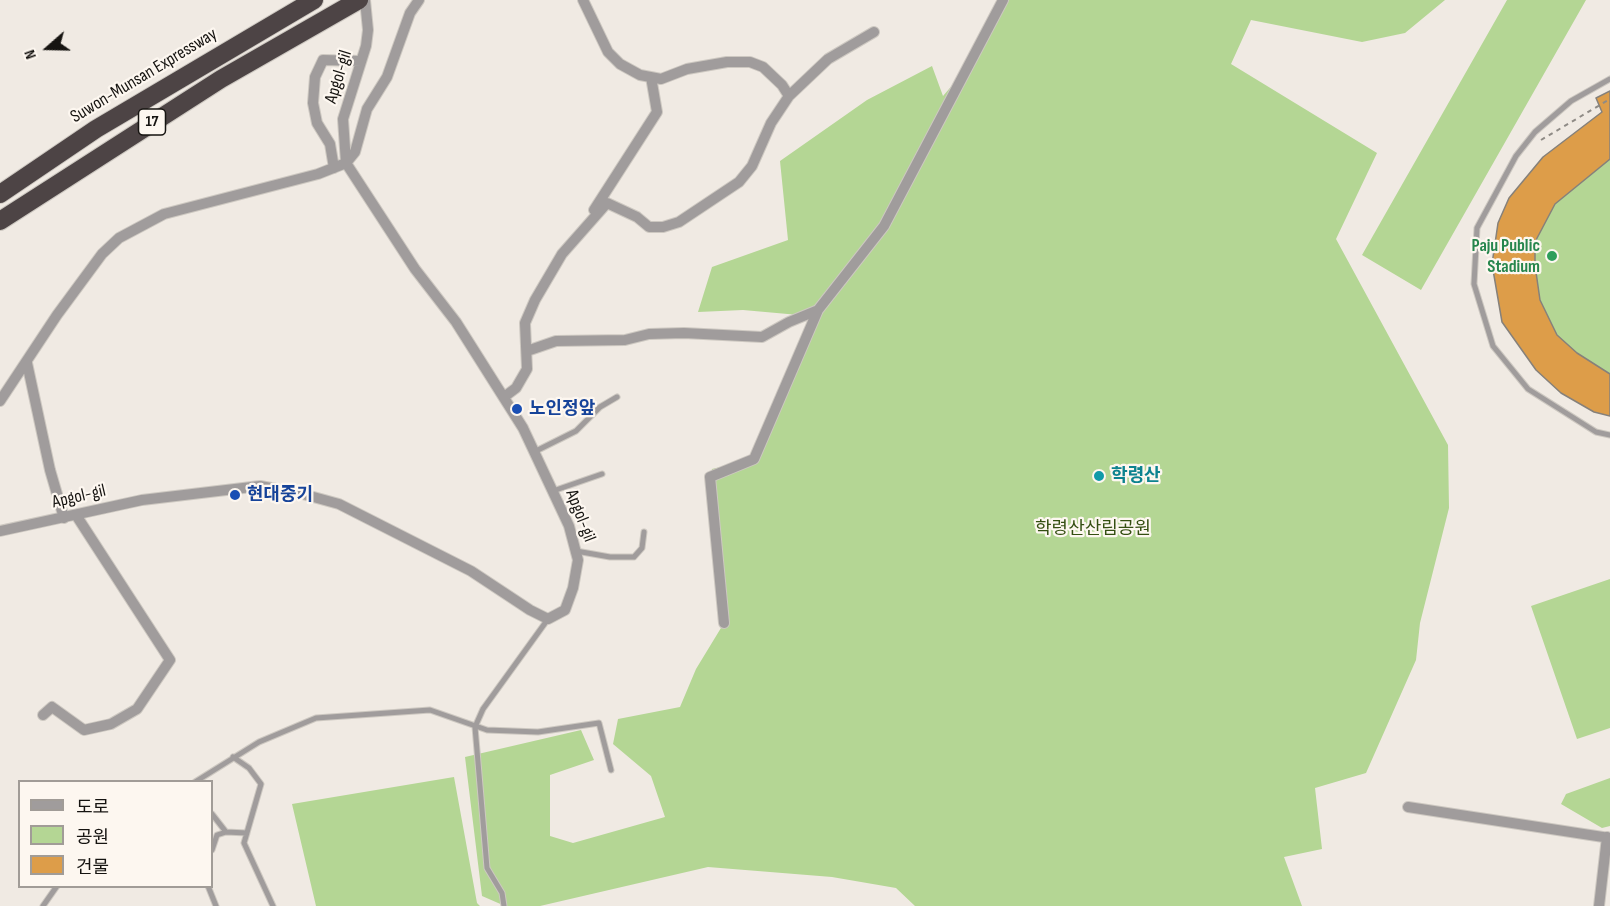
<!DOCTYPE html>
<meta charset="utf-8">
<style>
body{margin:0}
#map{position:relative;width:1610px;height:906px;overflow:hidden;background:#f0eae3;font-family:"Sofia Sans Condensed","Noto Sans KR",sans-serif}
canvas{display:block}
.legend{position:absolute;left:18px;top:780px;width:195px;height:108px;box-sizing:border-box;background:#fdf7f0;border:2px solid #a19c97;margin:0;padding:8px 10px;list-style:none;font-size:18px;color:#161411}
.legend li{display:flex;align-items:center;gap:12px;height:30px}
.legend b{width:30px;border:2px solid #a19c97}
.north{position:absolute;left:18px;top:18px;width:60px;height:60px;-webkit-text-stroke:4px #fdf7f0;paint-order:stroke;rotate:250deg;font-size:16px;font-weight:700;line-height:24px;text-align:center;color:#161411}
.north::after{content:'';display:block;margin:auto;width:21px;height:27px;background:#161411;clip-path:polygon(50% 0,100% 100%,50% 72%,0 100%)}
</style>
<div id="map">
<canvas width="1610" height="906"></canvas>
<ul class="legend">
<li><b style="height:8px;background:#a09c9c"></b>도로</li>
<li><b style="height:16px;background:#b4d694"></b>공원</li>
<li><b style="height:16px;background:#dd9d49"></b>건물</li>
</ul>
<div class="north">N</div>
</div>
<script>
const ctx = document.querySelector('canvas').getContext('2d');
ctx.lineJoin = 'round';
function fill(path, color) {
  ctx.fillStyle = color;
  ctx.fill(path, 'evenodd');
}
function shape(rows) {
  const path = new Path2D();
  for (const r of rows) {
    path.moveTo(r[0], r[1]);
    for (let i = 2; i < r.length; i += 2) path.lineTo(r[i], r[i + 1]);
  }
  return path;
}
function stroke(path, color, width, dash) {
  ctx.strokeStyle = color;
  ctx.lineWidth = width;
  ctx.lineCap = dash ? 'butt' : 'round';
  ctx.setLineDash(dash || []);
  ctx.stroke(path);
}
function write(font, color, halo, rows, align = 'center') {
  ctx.font = font + ' "Sofia Sans Condensed","Noto Sans KR",sans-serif';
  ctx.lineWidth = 4.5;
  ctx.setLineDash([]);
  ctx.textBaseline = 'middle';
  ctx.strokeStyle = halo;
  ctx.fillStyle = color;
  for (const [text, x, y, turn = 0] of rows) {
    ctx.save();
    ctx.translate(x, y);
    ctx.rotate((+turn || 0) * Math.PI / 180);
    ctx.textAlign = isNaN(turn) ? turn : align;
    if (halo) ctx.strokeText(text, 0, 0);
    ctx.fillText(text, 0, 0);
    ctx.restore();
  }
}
const green = shape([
 [1003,0,1445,0,1405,33,1362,42,1251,20,1231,64,1377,153,1336,239,1448,445,1449,508,1420,623,1416,660,1366,773,1315,788,1322,849,1284,857,1302,906,915,906,896,888,832,877,708,867,540,906,505,906,482,896,465,757,581,730,594,760,550,775,550,836,573,843,665,817,651,776,613,744,618,719,680,707,696,669,724,623,710,477,712,469,754,459,810,316,743,310,698,312,712,267,788,240,780,161,867,100,932,66,943,96,961,75],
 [1507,0,1586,0,1421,290,1362,255],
 [1610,91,1610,416,1561,393,1536,370,1502,322,1492,264,1498,223,1509,198,1543,157,1602,112,1596,98],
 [1610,579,1610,728,1577,739,1531,606],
 [454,777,477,903,480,906,316,906,292,804],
 [1610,778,1610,826,1602,828,1561,804,1566,794]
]);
const building = shape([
 [1610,91,1610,159,1555,204,1535,242,1535,265,1540,300,1557,335,1577,353,1610,374,1610,416,1594,412,1561,393,1536,370,1502,322,1492,264,1498,223,1509,198,1543,157,1602,112,1596,98,1610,91]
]);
const path = shape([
 [1541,140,1610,99]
]);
const lane = shape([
 [1610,79,1571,101,1535,132,1516,156,1477,228,1474,284,1493,346,1528,389,1596,432,1610,435],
 [534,452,576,431,600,407,617,397],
 [553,491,602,474],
 [576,551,610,557,634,557,642,548,644,532],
 [233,757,249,768,261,784,244,843,273,906],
 [195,782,259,742,316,718,430,710,487,730,538,732,599,723,611,770],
 [212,814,226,832,217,835,212,850],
 [226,832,247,833],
 [208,886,216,906],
 [43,906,57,886],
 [504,906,502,893,487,868,475,727,483,709,548,619]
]);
const street = shape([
 [789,96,828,59,874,32],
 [334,168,330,144,317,123,313,103,315,77,323,60,361,61],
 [594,210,657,112,651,77],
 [527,351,556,341,625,340,649,334,684,333,762,337,789,322,818,310],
 [27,363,50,470,64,518],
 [504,397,516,388,527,369,525,323,535,300,562,254,607,203,637,217,649,227,663,227,679,222,739,182,752,166,771,123,789,96,782,85,763,67,750,62,727,62,687,69,661,79,640,75,620,64,608,52,583,0],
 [0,401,57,315,102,254,119,238,164,214,318,174,346,163,355,152,367,109,387,77,410,13,419,0],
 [0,531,142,500,260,486,299,493,339,504,471,571,530,610,548,619,565,610,573,588,578,560,569,526,523,428,456,322,415,269,346,163,343,119,366,46,368,30,365,0],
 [724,623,710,477,754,459,818,310,884,226,1003,0],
 [43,715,52,707,84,730,111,724,137,709,170,660,76,515],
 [1408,807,1610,838],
 [1599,906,1607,837]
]);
const highway = shape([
 [0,194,96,129,314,0],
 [0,221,221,79,359,0]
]);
const markers = [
 [1552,256,6,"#2e9e5b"],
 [517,409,6,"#1a4fb4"],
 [1099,476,6,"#0f9aa8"],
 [235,495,6,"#1a4fb4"]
];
const shields = [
 [152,122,27]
];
const shieldNames = [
 ["17",152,122]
];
const streetNames = [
 ["Suwon-Munsan Expressway",144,76,-31],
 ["Apgol-gil",339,77,-73],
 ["Apgol-gil",79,497,-13],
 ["Apgol-gil",580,516,69]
];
const leisureNames = [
 ["Paju Public",1540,246],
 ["Stadium",1540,267]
];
const transitNames = [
 ["노인정앞",529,409],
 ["현대중기",247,495]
];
const cultureNames = [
 ["학령산",1111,476]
];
const parkNames = [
 ["학령산산림공원",1093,529]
];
fill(green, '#b4d694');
fill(building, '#dd9d49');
stroke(building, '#86817b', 1.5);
stroke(lane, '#cdc8c1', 7);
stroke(street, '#cdc8c1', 12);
stroke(highway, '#cdc8c1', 20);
stroke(path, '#8f8b86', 2, [4.5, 4.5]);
stroke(lane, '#a09c9c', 5);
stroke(street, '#a09c9c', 10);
stroke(highway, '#4d4445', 18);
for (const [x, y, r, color] of markers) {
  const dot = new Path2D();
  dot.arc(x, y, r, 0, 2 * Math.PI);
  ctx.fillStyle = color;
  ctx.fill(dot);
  stroke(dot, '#fdf7f0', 2);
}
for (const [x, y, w] of shields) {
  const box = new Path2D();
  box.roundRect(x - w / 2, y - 13, w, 26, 4.5);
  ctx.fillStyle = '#fdf7f0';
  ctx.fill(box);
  stroke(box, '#161411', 1.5);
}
write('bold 16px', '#161411', null, shieldNames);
write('18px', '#161411', '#fdf7f0', streetNames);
write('bold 18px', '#27864d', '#fdf7f0', leisureNames, 'right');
write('bold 18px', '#164399', '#fdf7f0', transitNames, 'left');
write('bold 18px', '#0d838f', '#fdf7f0', cultureNames, 'left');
write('18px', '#344f11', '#fdf7f0', parkNames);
</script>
